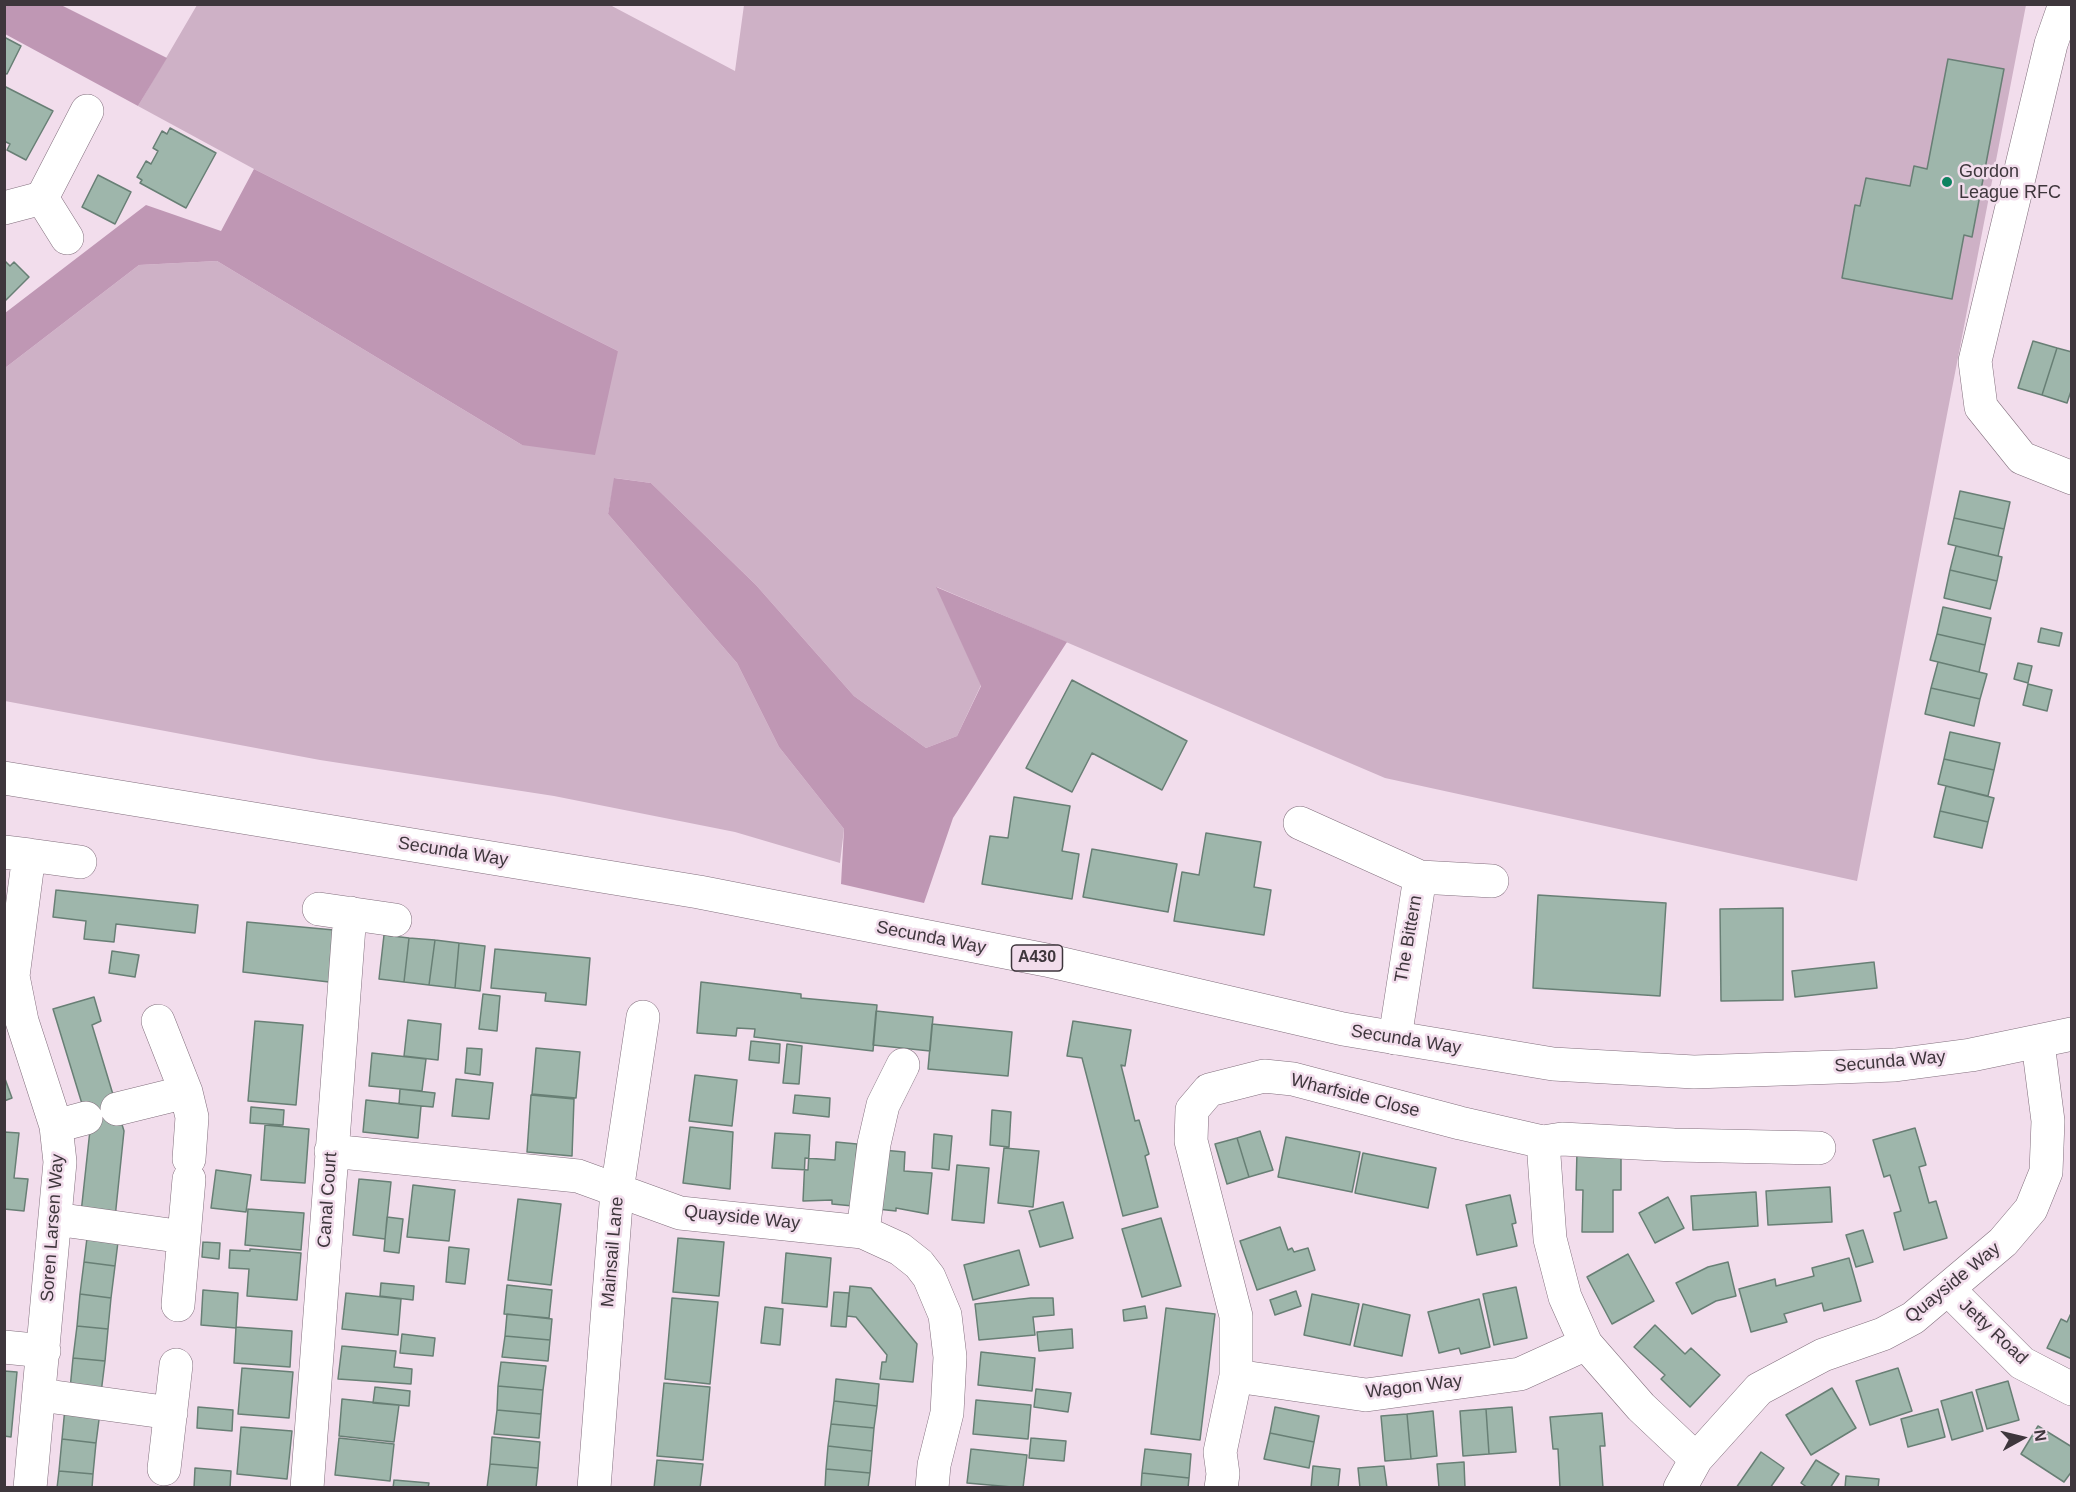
<!DOCTYPE html>
<style>
body{margin:0}
#map{position:relative;width:2076px;height:1492px;overflow:hidden;background:#f2ddec;font-family:Arial,sans-serif}
canvas{display:block}
.frame{position:absolute;inset:0;border:6px solid #3e363c;pointer-events:none}
.north{position:absolute;left:1992px;top:1408px;width:60px;height:60px;-webkit-text-stroke:4px #f2ddec;paint-order:stroke;rotate:82deg;font-size:16px;font-weight:700;line-height:24px;text-align:center;color:#3e363c}
.north::after{content:'';display:block;margin:auto;width:21px;height:27px;background:#3e363c;clip-path:polygon(50% 0,100% 100%,50% 72%,0 100%)}
</style>
<div id="map">
<canvas width="2076" height="1492"></canvas>
<div class="frame"></div>
<div class="north">N</div>
</div>
<script>
const ctx = document.querySelector('canvas').getContext('2d');
ctx.lineJoin = 'round';
function fill(path, color) {
  ctx.fillStyle = color;
  ctx.fill(path, 'evenodd');
}
function shape(rows) {
  const path = new Path2D();
  for (const r of rows) {
    path.moveTo(r[0], r[1]);
    for (let i = 2; i < r.length; i += 2) path.lineTo(r[i], r[i + 1]);
  }
  return path;
}
function stroke(path, color, width, dash) {
  ctx.strokeStyle = color;
  ctx.lineWidth = width;
  ctx.lineCap = dash ? 'butt' : 'round';
  ctx.setLineDash(dash || []);
  ctx.stroke(path);
}
function write(font, color, halo, rows, align = 'center') {
  ctx.font = font + ' Arial,sans-serif';
  ctx.lineWidth = 5;
  ctx.setLineDash([]);
  ctx.textBaseline = 'middle';
  ctx.strokeStyle = halo;
  ctx.fillStyle = color;
  for (const [text, x, y, turn = 0] of rows) {
    ctx.save();
    ctx.translate(x, y);
    ctx.rotate((+turn || 0) * Math.PI / 180);
    ctx.textAlign = isNaN(turn) ? turn : align;
    if (halo) ctx.strokeText(text, 0, 0);
    ctx.fillText(text, 0, 0);
    ctx.restore();
  }
}
const green = shape([
 [197,5,610,5,735,71,744,5,2026,5,1857,881,1385,778,937,587,981,685,957,736,926,748,854,696,756,585,651,483,615,478,608,514,737,663,779,747,844,829,840,863,735,832,554,796,320,760,5,701,5,368,139,265,217,261,522,445,618,351,254,169,138,106]
]);
const forest = shape([
 [4,5,61,5,167,58,138,106,5,34],
 [254,169,618,351,595,455,522,445,217,261,139,265,5,368,5,313,146,205,221,231],
 [614,478,651,483,756,585,854,696,926,748,957,736,981,686,936,587,1067,642,953,818,924,903,841,884,844,829,779,747,737,663,608,514]
]);
const building = shape([
 [4,37,21,46,7,74,4,73,4,37],
 [1948,59,2004,69,1972,237,1964,235,1952,299,1842,278,1855,205,1860,206,1866,178,1910,186,1914,166,1927,169,1948,59],
 [4,86,53,111,26,160,7,150,10,144,4,141,4,86],
 [170,128,216,153,186,208,140,183,142,180,137,177,146,161,151,164,158,151,153,148,162,131,167,134,170,128],
 [98,175,131,192,115,224,82,207,98,175],
 [4,260,10,266,14,262,29,277,4,302,4,260],
 [2033,341,2057,348,2042,395,2018,388,2033,341],
 [2057,348,2072,352,2072,388,2067,403,2042,395,2057,348],
 [1960,491,2010,502,2004,529,1954,518,1960,491],
 [1954,518,2004,529,1998,556,1948,544,1954,518],
 [1956,546,2002,557,1997,581,1950,570,1956,546],
 [1950,570,1997,581,1990,609,1944,598,1950,570],
 [1943,607,1991,618,1985,645,1937,634,1943,607],
 [2041,628,2062,633,2059,646,2038,642,2041,628],
 [1937,634,1985,645,1979,672,1930,660,1937,634],
 [1938,662,1987,674,1980,699,1931,688,1938,662],
 [2018,663,2032,666,2028,683,2014,679,2018,663],
 [1072,680,1187,741,1162,790,1092,753,1072,792,1026,768,1072,680],
 [2028,684,2052,690,2047,711,2023,705,2028,684],
 [1931,688,1980,699,1974,726,1925,714,1931,688],
 [1950,732,2000,743,1994,770,1944,759,1950,732],
 [1944,759,1994,770,1988,796,1938,784,1944,759],
 [1946,786,1994,798,1988,822,1940,811,1946,786],
 [1014,797,1070,806,1062,851,1079,854,1072,899,982,884,990,836,1008,838,1014,797],
 [1940,811,1988,822,1982,848,1934,837,1940,811],
 [1206,833,1261,842,1254,887,1271,890,1264,935,1174,921,1182,872,1199,875,1206,833],
 [1092,849,1177,864,1168,912,1083,897,1092,849],
 [56,890,198,905,195,933,116,924,114,942,84,939,86,921,53,917,56,890],
 [1538,895,1666,903,1660,996,1533,988,1538,895],
 [1783,908,1783,1000,1721,1001,1720,909,1783,908],
 [247,922,334,930,329,982,243,972,247,922],
 [384,935,409,938,404,982,379,979,384,935],
 [409,938,435,940,429,985,404,982,409,938],
 [435,940,459,943,455,988,429,985,435,940],
 [459,943,485,946,480,991,455,988,459,943],
 [495,949,590,958,586,1005,545,1001,546,993,491,988,495,949],
 [112,951,139,955,135,977,109,973,112,951],
 [1874,962,1877,988,1795,997,1792,971,1874,962],
 [701,982,801,994,801,998,877,1005,873,1051,754,1037,755,1029,737,1028,736,1036,697,1033,701,982],
 [483,994,500,996,497,1031,479,1029,483,994],
 [94,997,101,1021,92,1025,124,1131,115,1218,81,1213,90,1130,53,1009,94,997],
 [876,1011,933,1017,930,1051,873,1045,876,1011],
 [408,1020,441,1024,438,1060,404,1056,408,1020],
 [255,1021,303,1025,296,1105,248,1101,255,1021],
 [1073,1021,1131,1030,1125,1066,1121,1065,1135,1121,1139,1120,1149,1154,1145,1156,1158,1207,1123,1216,1082,1058,1067,1056,1073,1021],
 [932,1024,1012,1032,1008,1076,928,1069,932,1024],
 [751,1041,780,1044,779,1063,749,1060,751,1041],
 [787,1044,802,1046,799,1084,783,1083,787,1044],
 [467,1048,482,1049,480,1075,465,1073,467,1048],
 [536,1048,580,1052,576,1098,532,1094,536,1048],
 [372,1053,426,1059,422,1091,369,1086,372,1053],
 [695,1075,737,1080,732,1126,689,1121,695,1075],
 [4,1076,12,1098,4,1101,4,1076],
 [456,1079,493,1083,489,1119,452,1116,456,1079],
 [400,1089,435,1093,433,1107,399,1104,400,1089],
 [531,1095,574,1099,572,1156,527,1152,531,1095],
 [795,1095,830,1098,829,1117,793,1113,795,1095],
 [366,1100,421,1106,418,1138,363,1132,366,1100],
 [251,1107,284,1110,283,1125,250,1123,251,1107],
 [992,1110,1011,1112,1009,1147,990,1145,992,1110],
 [265,1125,309,1129,305,1183,261,1180,265,1125],
 [690,1127,733,1132,730,1189,683,1183,690,1127],
 [1915,1128,1926,1165,1919,1167,1929,1203,1936,1201,1947,1238,1904,1250,1894,1213,1901,1211,1890,1175,1884,1177,1873,1140,1915,1128],
 [1260,1131,1273,1170,1249,1177,1237,1138,1260,1131],
 [4,1132,19,1133,14,1178,28,1179,24,1211,4,1209,4,1132],
 [775,1133,810,1135,808,1170,772,1168,775,1133],
 [934,1134,952,1136,949,1170,932,1168,934,1134],
 [1286,1137,1360,1152,1352,1192,1278,1177,1286,1137],
 [1237,1138,1249,1177,1227,1184,1215,1144,1237,1138],
 [836,1142,857,1144,853,1206,832,1204,832,1200,803,1201,805,1158,835,1160,836,1142],
 [1004,1148,1039,1151,1033,1207,998,1203,1004,1148],
 [882,1150,905,1152,904,1171,932,1173,928,1214,896,1208,896,1211,877,1209,882,1150],
 [1577,1151,1621,1152,1621,1190,1613,1190,1613,1232,1582,1232,1583,1190,1576,1190,1577,1151],
 [1363,1153,1436,1168,1428,1208,1355,1193,1363,1153],
 [957,1165,989,1168,984,1223,952,1220,957,1165],
 [216,1170,251,1175,246,1212,211,1208,216,1170],
 [359,1179,391,1182,385,1239,353,1235,359,1179],
 [413,1185,455,1190,449,1241,407,1237,413,1185],
 [1830,1187,1832,1222,1768,1225,1766,1191,1830,1187],
 [1756,1192,1758,1226,1693,1230,1691,1196,1756,1192],
 [1510,1195,1516,1223,1512,1224,1517,1246,1477,1255,1466,1205,1510,1195],
 [1668,1197,1684,1228,1655,1243,1639,1213,1668,1197],
 [518,1199,561,1204,551,1285,508,1280,518,1199],
 [1063,1202,1073,1238,1040,1247,1029,1211,1063,1202],
 [248,1209,304,1213,301,1250,245,1245,248,1209],
 [387,1217,403,1219,399,1253,384,1251,387,1217],
 [1161,1218,1181,1286,1142,1297,1122,1229,1161,1218],
 [1280,1227,1288,1250,1292,1248,1294,1252,1308,1248,1315,1270,1257,1290,1240,1241,1280,1227],
 [88,1230,119,1234,115,1266,84,1262,88,1230],
 [1863,1230,1873,1262,1856,1267,1846,1235,1863,1230],
 [678,1238,724,1242,719,1296,673,1292,678,1238],
 [203,1242,220,1243,219,1259,202,1257,203,1242],
 [449,1247,469,1249,465,1284,446,1282,449,1247],
 [250,1249,301,1253,297,1300,247,1296,249,1269,229,1268,230,1250,250,1251,250,1249],
 [1019,1250,1029,1285,973,1300,964,1265,1019,1250],
 [786,1253,831,1258,827,1307,782,1303,786,1253],
 [1628,1254,1654,1301,1612,1324,1587,1277,1628,1254],
 [1849,1258,1861,1301,1824,1311,1822,1303,1784,1314,1787,1322,1751,1332,1739,1289,1775,1279,1776,1286,1814,1276,1812,1268,1849,1258],
 [84,1262,115,1266,111,1298,80,1294,84,1262],
 [1728,1262,1736,1296,1716,1301,1692,1314,1676,1283,1708,1267,1728,1262],
 [381,1283,414,1286,413,1300,380,1296,381,1283],
 [507,1285,552,1290,549,1318,504,1314,507,1285],
 [850,1286,871,1288,917,1344,913,1382,880,1379,882,1362,886,1362,887,1355,856,1317,847,1316,850,1286],
 [1516,1287,1527,1338,1494,1345,1483,1294,1516,1287],
 [203,1290,238,1293,236,1328,201,1325,203,1290],
 [1296,1291,1301,1306,1275,1315,1270,1300,1296,1291],
 [834,1292,849,1293,846,1327,831,1326,834,1292],
 [346,1293,401,1299,398,1335,342,1329,346,1293],
 [80,1294,111,1298,108,1329,77,1326,80,1294],
 [1312,1294,1359,1304,1350,1345,1304,1335,1312,1294],
 [672,1298,718,1302,710,1384,665,1379,672,1298],
 [1031,1298,1053,1298,1054,1315,1033,1317,1035,1335,979,1340,975,1304,1031,1298],
 [1479,1299,1490,1347,1461,1354,1459,1348,1439,1353,1428,1312,1479,1299],
 [1363,1304,1410,1315,1402,1356,1354,1346,1363,1304],
 [1145,1306,1147,1318,1124,1321,1123,1310,1145,1306],
 [765,1307,783,1309,780,1345,761,1343,765,1307],
 [1166,1308,1215,1314,1200,1440,1151,1434,1166,1308],
 [2072,1311,2072,1359,2047,1348,2061,1319,2067,1322,2072,1311],
 [507,1314,552,1319,550,1340,505,1336,507,1314],
 [1655,1325,1685,1354,1691,1348,1720,1375,1690,1407,1661,1379,1665,1375,1634,1347,1655,1325],
 [77,1326,108,1329,105,1361,73,1358,77,1326],
 [236,1327,292,1331,290,1367,234,1363,236,1327],
 [1072,1329,1073,1348,1039,1351,1037,1332,1072,1329],
 [402,1334,435,1338,433,1356,400,1353,402,1334],
 [505,1336,550,1340,548,1361,502,1357,505,1336],
 [342,1346,396,1351,394,1367,412,1369,411,1384,338,1379,342,1346],
 [981,1352,1035,1358,1032,1391,978,1385,981,1352],
 [73,1358,105,1361,101,1393,70,1389,73,1358],
 [501,1362,546,1366,543,1390,498,1386,501,1362],
 [242,1368,293,1372,289,1418,238,1414,242,1368],
 [1898,1368,1912,1411,1870,1425,1856,1381,1898,1368],
 [4,1371,17,1372,11,1437,4,1436,4,1371],
 [836,1379,879,1384,877,1406,834,1401,836,1379],
 [2008,1381,2019,1420,1987,1429,1976,1390,2008,1381],
 [664,1383,710,1387,703,1460,657,1456,664,1383],
 [498,1386,543,1390,541,1414,497,1410,498,1386],
 [375,1387,410,1391,409,1406,373,1403,375,1387],
 [1832,1388,1856,1428,1811,1455,1786,1415,1832,1388],
 [1036,1389,1071,1393,1068,1412,1034,1407,1036,1389],
 [1972,1392,1983,1431,1952,1440,1941,1401,1972,1392],
 [342,1399,399,1405,394,1442,339,1436,342,1399],
 [976,1400,1031,1405,1028,1439,973,1434,976,1400],
 [834,1401,877,1406,874,1428,831,1424,834,1401],
 [198,1407,233,1410,232,1431,197,1428,198,1407],
 [1275,1407,1319,1416,1314,1442,1270,1433,1275,1407],
 [1512,1407,1516,1452,1489,1454,1486,1409,1512,1407],
 [65,1408,100,1412,96,1443,62,1439,65,1408],
 [1486,1409,1489,1454,1463,1456,1460,1411,1486,1409],
 [1938,1409,1945,1437,1908,1447,1901,1419,1938,1409],
 [497,1410,541,1414,539,1438,494,1434,497,1410],
 [1433,1411,1437,1456,1411,1459,1407,1414,1433,1411],
 [1602,1413,1605,1446,1600,1446,1603,1488,1560,1488,1558,1449,1553,1449,1550,1417,1602,1413],
 [1407,1414,1411,1459,1385,1461,1381,1416,1407,1414],
 [831,1424,874,1428,872,1451,828,1446,831,1424],
 [2038,1426,2072,1447,2072,1471,2064,1482,2021,1454,2038,1426],
 [241,1427,292,1431,287,1479,237,1474,241,1427],
 [1270,1433,1314,1442,1309,1468,1264,1459,1270,1433],
 [492,1437,540,1442,538,1468,490,1464,492,1437],
 [339,1438,394,1444,390,1481,335,1475,339,1438],
 [1031,1438,1066,1441,1064,1461,1029,1458,1031,1438],
 [62,1439,96,1443,93,1474,59,1471,62,1439],
 [828,1446,872,1451,870,1473,826,1469,828,1446],
 [971,1449,1027,1455,1023,1488,967,1483,971,1449],
 [1145,1449,1191,1454,1189,1478,1142,1473,1145,1449],
 [1761,1452,1784,1468,1770,1488,1736,1488,1761,1452],
 [657,1460,703,1464,700,1488,654,1488,657,1460],
 [1816,1460,1839,1474,1830,1488,1808,1488,1801,1483,1816,1460],
 [1464,1462,1465,1488,1439,1488,1437,1464,1464,1462],
 [490,1464,538,1468,536,1488,487,1488,490,1464],
 [1313,1466,1340,1469,1338,1488,1311,1488,1313,1466],
 [1384,1466,1387,1488,1360,1488,1358,1468,1384,1466],
 [195,1468,231,1471,230,1488,194,1488,195,1468],
 [826,1469,870,1473,868,1488,825,1488,826,1469],
 [59,1471,93,1474,92,1488,57,1488,59,1471],
 [1142,1473,1189,1478,1188,1488,1141,1488,1142,1473],
 [1846,1476,1879,1479,1878,1488,1845,1488,1846,1476],
 [394,1480,429,1483,428,1488,393,1488,394,1480]
]);
const minor = shape([
 [2065,4,2051,44,1975,361,1981,407,2022,458,2072,478],
 [42,198,67,238],
 [4,208,42,198,87,111],
 [1300,823,1420,877],
 [4,852,29,855,13,976,22,1021,56,1126,60,1162,30,1488],
 [29,855,80,862],
 [319,909,395,920],
 [158,1021,186,1092,192,1117,189,1159],
 [1395,1038,1420,877,1492,881],
 [117,1109,186,1092],
 [56,1126,86,1118],
 [1543,1142,1562,1139,1674,1145,1819,1148],
 [331,1151,578,1176,680,1213,863,1232,900,1249,919,1264,929,1277,945,1315,950,1357,947,1413,934,1465,932,1488],
 [55,1219,184,1237],
 [863,1232,874,1144,883,1105,903,1065],
 [1949,1290,2022,1363,2072,1389],
 [178,1305,189,1179],
 [4,1347,44,1351],
 [1236,1376,1366,1395,1520,1374,1586,1344],
 [40,1395,171,1413],
 [164,1469,176,1365],
 [307,1488,350,913],
 [594,1488,617,1191,643,1017],
 [1221,1488,1223,1474,1220,1452,1236,1376,1236,1316,1191,1141,1192,1110,1209,1090,1264,1076,1293,1079,1460,1123,1543,1142,1550,1239,1565,1297,1586,1344,1641,1407,1696,1459],
 [1680,1488,1696,1459,1759,1389,1823,1355,1883,1334,1913,1318,2003,1242,2031,1209,2046,1172,2048,1121,2038,1043]
]);
const major = shape([
 [4,778,699,892,1046,960,1343,1029,1553,1064,1694,1072,1895,1065,1971,1055,2072,1034]
]);
const markers = [
 [1947,182,6,"#0d8260"]
];
const shields = [
 [1037,958,51]
];
const shieldNames = [
 ["A430",1037,958]
];
const poiNames = [
 ["Gordon",1959,172],
 ["League RFC",1959,193]
];
const streetNames = [
 ["Secunda Way",453,852,9],
 ["Secunda Way",931,938,11],
 ["The Bittern",1409,939,-80],
 ["Secunda Way",1406,1040,9],
 ["Secunda Way",1890,1062,-5],
 ["Wharfside Close",1355,1096,14],
 ["Canal Court",328,1200,-86],
 ["Quayside Way",742,1218,6],
 ["Soren Larsen Way",53,1228,-86],
 ["Mainsail Lane",613,1252,-85],
 ["Quayside Way",1953,1283,-39],
 ["Jetty Road",1993,1332,43],
 ["Wagon Way",1414,1387,-7]
];
fill(green, '#ceb1c6');
fill(forest, '#bf97b4');
fill(building, '#9eb6ab');
stroke(building, '#687f75', 1.5);
stroke(minor, '#826f7d', 34);
stroke(major, '#826f7d', 34);
stroke(minor, '#fff', 33);
stroke(major, '#fff', 33);
for (const [x, y, r, color] of markers) {
  const dot = new Path2D();
  dot.arc(x, y, r, 0, 2 * Math.PI);
  ctx.fillStyle = color;
  ctx.fill(dot);
  stroke(dot, '#f2ddec', 2);
}
for (const [x, y, w] of shields) {
  const box = new Path2D();
  box.roundRect(x - w / 2, y - 13, w, 26, 4.5);
  ctx.fillStyle = '#f2ddec';
  ctx.fill(box);
  stroke(box, '#3e363c', 1.5);
}
write('bold 16px', '#3e363c', null, shieldNames);
write('18px', '#3e363c', '#f2ddec', poiNames, 'left');
write('18px', '#3e363c', '#f2ddec', streetNames);
</script>
